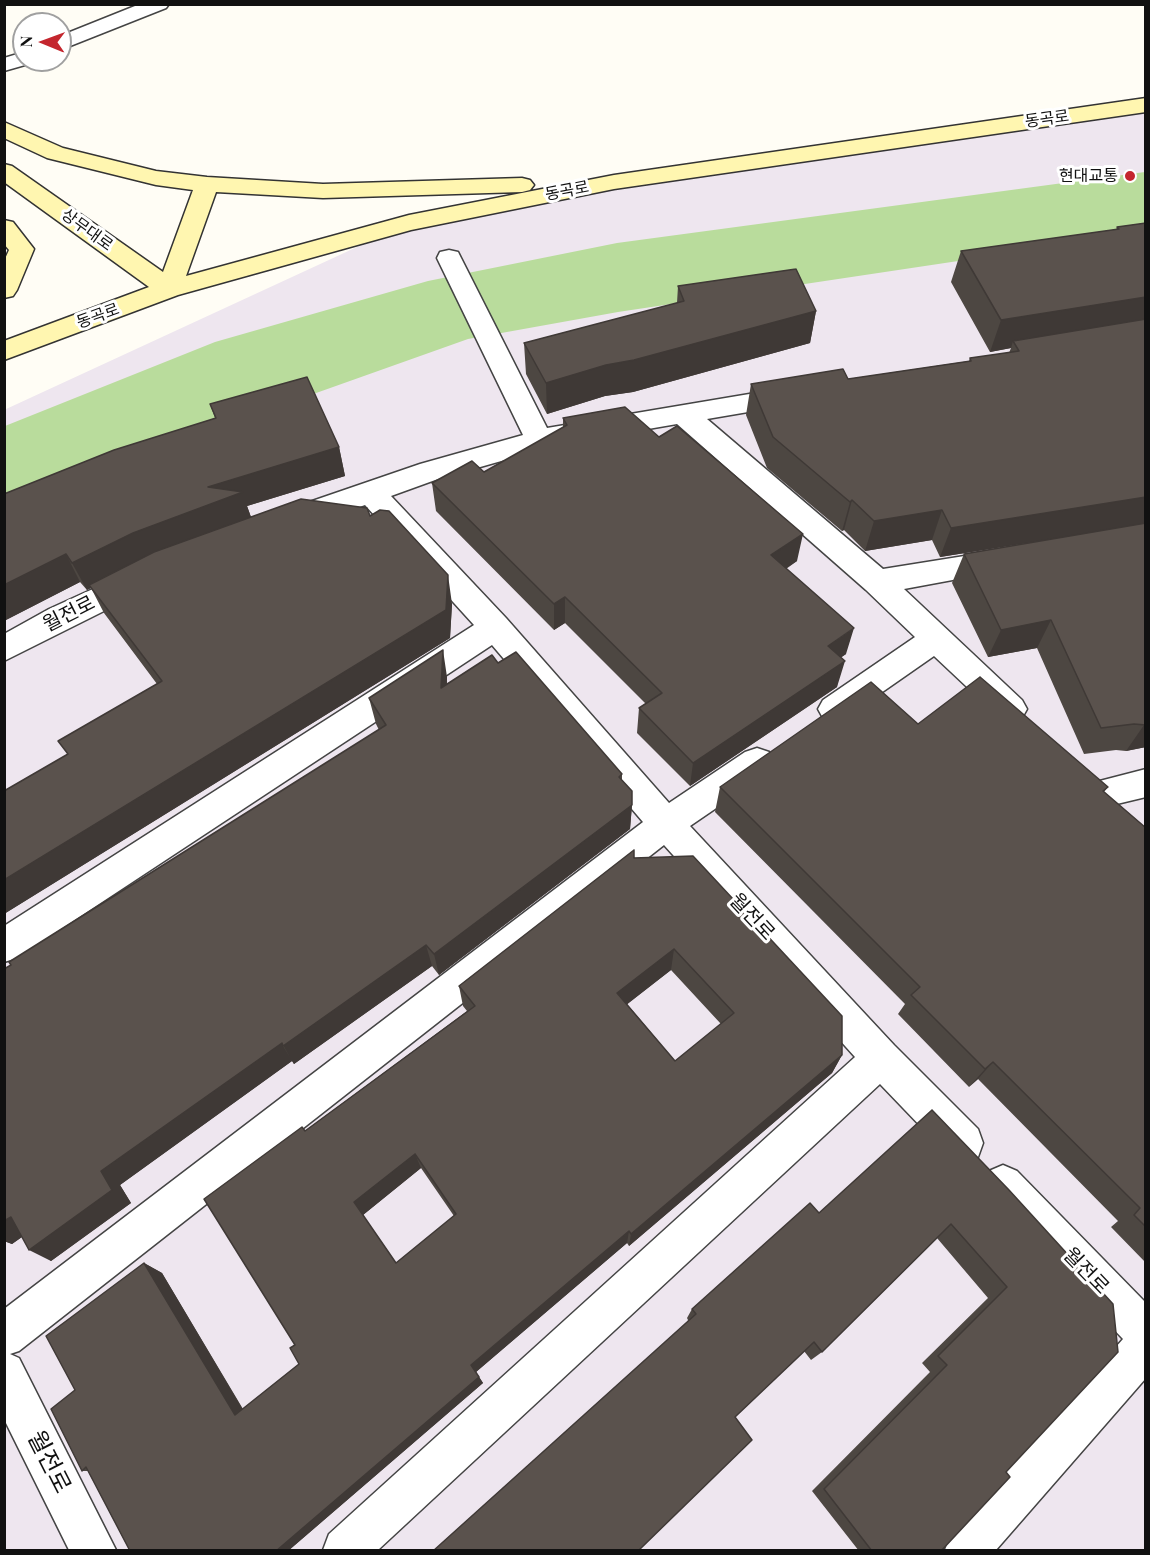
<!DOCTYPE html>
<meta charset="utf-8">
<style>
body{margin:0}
#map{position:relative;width:1150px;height:1555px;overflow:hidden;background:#fffdf5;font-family:"Playfair Display",serif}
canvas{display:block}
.frame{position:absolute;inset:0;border:6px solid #111;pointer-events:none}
.north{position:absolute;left:12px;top:12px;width:60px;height:60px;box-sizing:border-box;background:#fff;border:2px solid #a0a0a0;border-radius:50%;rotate:271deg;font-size:16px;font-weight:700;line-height:24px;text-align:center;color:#111}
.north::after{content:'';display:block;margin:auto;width:21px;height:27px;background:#c4262e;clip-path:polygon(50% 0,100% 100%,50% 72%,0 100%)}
</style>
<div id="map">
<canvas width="1150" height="1555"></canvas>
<div class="frame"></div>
<div class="north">N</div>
</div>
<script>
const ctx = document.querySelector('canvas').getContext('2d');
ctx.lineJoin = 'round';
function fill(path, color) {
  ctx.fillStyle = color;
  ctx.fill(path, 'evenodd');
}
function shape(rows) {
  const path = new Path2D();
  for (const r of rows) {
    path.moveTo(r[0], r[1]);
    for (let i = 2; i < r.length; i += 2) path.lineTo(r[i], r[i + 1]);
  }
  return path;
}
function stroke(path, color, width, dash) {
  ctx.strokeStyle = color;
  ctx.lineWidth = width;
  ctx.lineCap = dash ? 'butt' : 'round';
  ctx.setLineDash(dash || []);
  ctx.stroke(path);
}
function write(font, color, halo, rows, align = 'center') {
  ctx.font = font + ' "Playfair Display","Noto Sans KR",serif';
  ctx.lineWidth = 6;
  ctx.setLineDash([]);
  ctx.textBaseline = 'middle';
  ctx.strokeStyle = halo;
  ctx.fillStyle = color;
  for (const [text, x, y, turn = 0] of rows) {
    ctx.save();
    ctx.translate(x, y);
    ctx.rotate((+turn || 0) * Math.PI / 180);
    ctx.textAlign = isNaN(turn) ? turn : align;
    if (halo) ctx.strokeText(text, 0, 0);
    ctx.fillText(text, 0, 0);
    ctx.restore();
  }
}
const industrial = shape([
 [1145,105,1145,1550,5,1550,4,410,409,223,614,182]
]);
const forest = shape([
 [1145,172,1145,233,618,312,468,339,139,456,5,512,5,426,215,342,428,281,617,243]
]);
const street = shape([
 [140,4,169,4,166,8,60,50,60,36,140,4],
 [24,52,24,60,33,60,32,63,4,71,4,58,24,52],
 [449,250,458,252,461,258,547,428,791,387,801,389,804,396,801,403,707,419,883,569,1002,550,1012,553,1017,561,1012,569,904,589,1022,700,1027,709,1022,718,1011,722,1000,718,934,656,845,718,834,722,823,718,818,709,823,700,915,637,866,590,677,424,561,444,438,479,391,496,506,618,669,803,745,752,757,748,769,752,773,762,769,772,690,826,894,1045,978,1129,983,1143,978,1157,964,1162,950,1157,880,1084,378,1550,323,1550,329,1534,855,1057,664,845,19,1351,10,1354,19,1358,116,1550,69,1550,4,1419,4,1309,643,822,492,645,17,958,4,962,4,926,474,625,365,505,293,530,283,527,279,519,283,511,420,464,523,435,437,258,440,252,449,250],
 [139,568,150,572,154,580,150,588,4,661,4,634,49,609,139,568],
 [1146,769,1146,797,1100,808,1088,804,1083,794,1088,784,1146,769],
 [1003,1165,1017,1171,1146,1303,1146,1378,996,1550,945,1550,951,1534,1123,1339,989,1199,983,1185,989,1171,1003,1165]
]);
const secondary = shape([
 [1146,98,1146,112,614,189,411,230,178,295,4,360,4,341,149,287,4,182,4,164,12,166,163,272,193,190,156,185,47,158,4,138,4,122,63,148,156,171,207,177,323,184,522,178,530,180,534,185,530,190,522,192,323,198,216,192,186,276,409,215,614,175,1146,98],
 [4,220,13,222,34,249,17,290,13,296,4,298,4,261,9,250,4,244,4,220]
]);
const wall = shape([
 [1146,223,1146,747,1126,751,1116,750,1084,754,1037,648,988,657,952,583,964,554,1065,537,940,557,932,540,865,551,844,530,842,531,767,468,746,415,751,384,848,379,969,361,970,358,1009,353,1011,348,990,352,951,282,961,251,1116,230,1117,227],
 [678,286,816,311,810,343,633,392,605,396,547,414,526,374,524,343,677,303],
 [210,404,339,447,345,476,247,506,251,517,370,516,452,604,450,638,4,914,4,791,67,755,157,684,104,613,91,588,87,590,80,582,4,621,4,494,215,418],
 [563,418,797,561,786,569,846,654,840,658,837,687,690,786,637,733,639,708,646,704,565,623,554,630,436,511,432,483,484,472,563,428],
 [498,663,622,774,622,780,632,805,630,829,439,975,432,966,294,1064,292,1061,120,1185,131,1203,51,1261,22,1237,12,1244,4,1241,4,969,379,730,376,724,369,698,447,677,447,684],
 [918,724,1108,787,1104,792,1146,828,1146,1263,1111,1227,1118,1221,978,1079,969,1087,898,1014,905,1004,715,812,720,787],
 [634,858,842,1055,832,1073,629,1246,627,1243,476,1372,483,1383,288,1551,130,1551,88,1471,82,1471,75,1390,144,1263,162,1273,243,1409,299,1364,295,1345,305,1131,467,1011,463,1006,459,986],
 [671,970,721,1024,675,1061,627,1004],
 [421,1168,454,1216,396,1263,363,1215],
 [1009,1190,1006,1472,941,1551,859,1551,812,1491,930,1372,922,1363,988,1298,937,1238,822,1352,811,1360,804,1351,735,1417,638,1551,688,1320,687,1318,692,1309,819,1213]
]);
const shadedWall = shape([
 [1146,297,1146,326,1013,341,1011,348,990,352,1001,320],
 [816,311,810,343,633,392,605,396,547,414,546,383,606,365],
 [339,447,345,476,247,506,252,520,89,585,91,588,87,590,72,563,208,487],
 [1146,497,1146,524,940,557,951,528],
 [852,500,844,530,842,531,850,502],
 [942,510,932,540,865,551,874,521],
 [803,534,797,561,765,582,771,555],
 [66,554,80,582,4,621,4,585],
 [448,575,452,604,450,638,4,914,4,880],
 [565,597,565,623,554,630,554,604],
 [1051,620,1037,648,988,657,1001,630],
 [854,628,846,654,820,672,828,646],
 [443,650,447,677,445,714,441,688],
 [845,661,837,687,690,786,693,763],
 [1144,725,1146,725,1146,747,1126,751],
 [632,805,630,829,439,975,434,954],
 [426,945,432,966,294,1064,283,1046],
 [674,949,671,970,616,1013,617,993],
 [282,1043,292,1061,120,1185,131,1203,51,1261,29,1250,101,1171],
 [842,1055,832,1073,629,1246,631,1234],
 [993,1062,978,1079,969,1087,985,1069],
 [415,1154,421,1168,363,1215,354,1202],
 [11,1217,33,1229,12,1244,4,1241,4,1221],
 [629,1231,627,1243,476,1372,471,1365],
 [144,1263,162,1273,249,1420,235,1415],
 [479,1377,483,1383,288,1551,276,1551]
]);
const building = shape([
 [1146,223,1146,297,1001,320,961,251,1119,229,1117,227,1146,223],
 [796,269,816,311,634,360,606,365,546,383,524,343,684,301,678,286,796,269],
 [1146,319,1146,497,951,528,942,510,874,521,852,500,850,502,773,437,751,384,843,369,848,379,971,361,970,358,1019,351,1013,341,1146,319],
 [307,377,339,447,208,487,243,492,133,533,72,563,66,554,4,585,4,494,114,450,216,418,210,404,307,377],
 [625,407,659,437,677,426,803,534,771,555,854,628,828,646,845,661,693,763,639,708,662,693,565,597,554,604,432,483,472,461,484,472,567,425,563,418,625,407],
 [301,499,367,508,370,516,380,510,389,511,448,575,446,610,4,880,4,791,68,754,58,741,162,681,89,585,154,552,301,499],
 [1146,523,1146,725,1134,724,1101,728,1051,620,1001,630,964,554,1146,523],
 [443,650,441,688,492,655,498,663,516,652,622,774,619,777,632,791,632,805,434,954,426,945,283,1046,282,1043,101,1171,112,1190,29,1250,11,1217,4,1221,4,969,11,965,9,962,386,725,369,698,443,650],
 [980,677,1108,787,1103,791,1146,828,1146,1227,1134,1215,1140,1208,993,1062,985,1069,911,995,920,987,720,787,871,682,918,724,980,677],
 [634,850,634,858,693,856,842,1016,842,1055,631,1234,629,1231,471,1365,479,1377,276,1551,130,1551,86,1467,82,1471,51,1409,75,1390,46,1336,144,1263,235,1415,299,1364,290,1348,295,1345,204,1199,302,1127,305,1131,475,1006,459,986,634,850],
 [674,949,734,1013,675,1061,617,993,674,949],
 [415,1154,456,1214,396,1263,354,1202,415,1154],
 [932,1110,1009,1190,1113,1304,1118,1352,1006,1472,1010,1477,941,1551,872,1551,824,1489,947,1365,938,1356,1007,1287,951,1224,822,1352,814,1342,735,1417,752,1440,638,1551,433,1551,696,1314,692,1309,810,1203,819,1213,932,1110]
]);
const markers = [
 [1130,176,6,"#c4262e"]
];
const farStreetnames = [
 ["동곡로",1047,119,-8],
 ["동곡로",567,191,-11],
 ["상무대로",87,230,36],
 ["동곡로",98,316,-20]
];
const farPoinames = [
 ["현대교통",1118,176]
];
const streetNames = [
 ["월전로",69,614,-27],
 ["월전로",752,917,47],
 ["월전로",1086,1271,46]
];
const nearStreetnames = [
 ["월전로",49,1462,63]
];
fill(industrial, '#eee6ef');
fill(forest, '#b9dc9c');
stroke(street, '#444', 3);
stroke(secondary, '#333', 3);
fill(street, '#fff');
fill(secondary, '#fff6b0');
fill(wall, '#4d4742');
fill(shadedWall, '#3f3936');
fill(building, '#5a524d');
stroke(building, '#3f3936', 1.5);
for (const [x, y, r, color] of markers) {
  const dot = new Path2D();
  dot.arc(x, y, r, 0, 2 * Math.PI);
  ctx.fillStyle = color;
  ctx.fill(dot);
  stroke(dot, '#fff', 2);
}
write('16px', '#111', '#fff', farStreetnames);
write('16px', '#111', '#fff', farPoinames, 'right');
write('20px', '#111', '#fff', streetNames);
write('24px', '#111', '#fff', nearStreetnames);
</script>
